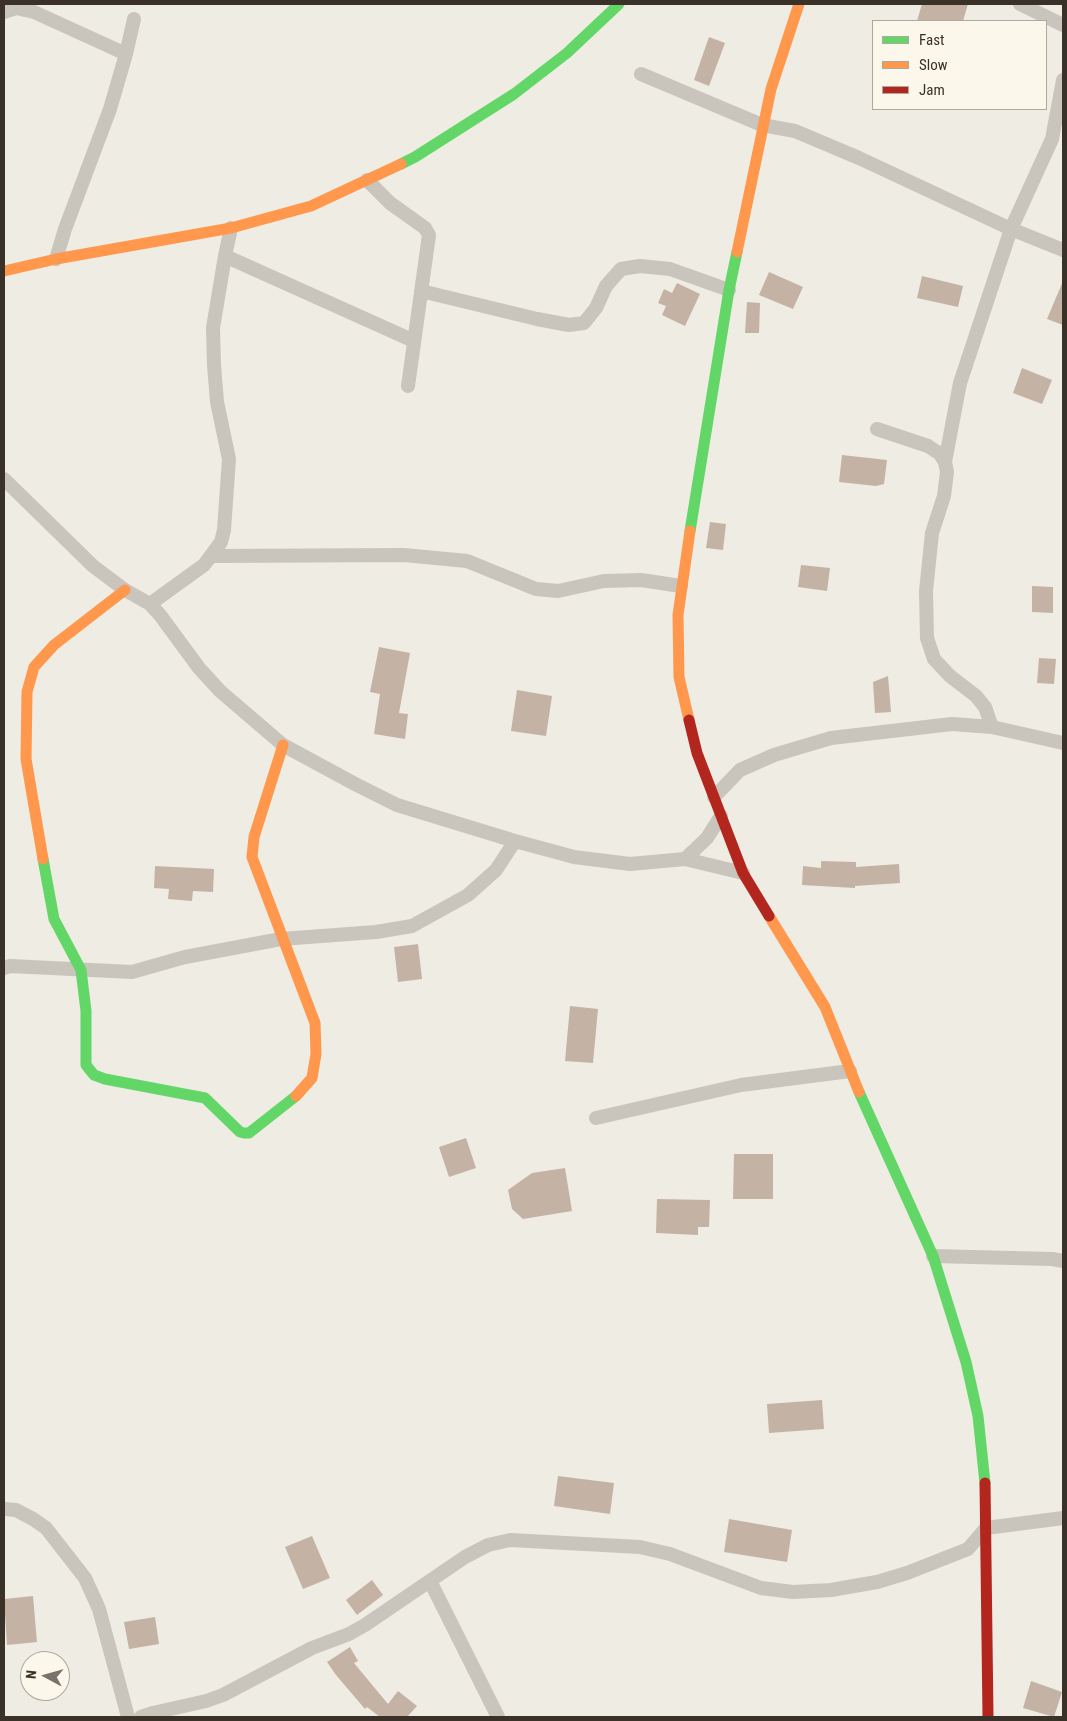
<!DOCTYPE html>
<style>
body{margin:0}
#map{position:relative;width:1067px;height:1721px;overflow:hidden;background:#efece3;font-family:"Roboto Condensed",sans-serif}
canvas{display:block}
.frame{position:absolute;inset:0;border:5px solid #3a3129;pointer-events:none}
.legend{position:absolute;left:872px;top:20px;width:175px;height:90px;box-sizing:border-box;background:#fbf7eb;border:1px solid #aea89d;margin:0;padding:6px 9px;list-style:none;font-size:15px;color:#3a3129}
.legend li{display:flex;align-items:center;gap:10px;height:25px}
.legend b{width:25px;border:1px solid #aea89d}
.north{position:absolute;left:20px;top:1651px;width:50px;height:50px;box-sizing:border-box;background:#fbf7eb;border:1px solid #aea89d;border-radius:50%;rotate:276deg;font-size:14px;font-weight:700;line-height:20px;text-align:center;color:#3a3129}
.north::after{content:'';display:block;margin:auto;width:18px;height:22px;background:#79726a;clip-path:polygon(50% 0,100% 100%,50% 72%,0 100%)}
</style>
<div id="map">
<canvas width="1067" height="1721"></canvas>
<div class="frame"></div>
<ul class="legend">
<li><b style="height:6px;background:#63d668"></b>Fast</li>
<li><b style="height:6px;background:#ff974d"></b>Slow</li>
<li><b style="height:6px;background:#b3261e"></b>Jam</li>
</ul>
<div class="north">N</div>
</div>
<script>
const ctx = document.querySelector('canvas').getContext('2d');
ctx.lineJoin = 'round';
function fill(path, color) {
  ctx.fillStyle = color;
  ctx.fill(path, 'evenodd');
}
function shape(rows) {
  const path = new Path2D();
  for (const r of rows) {
    path.moveTo(r[0], r[1]);
    for (let i = 2; i < r.length; i += 2) path.lineTo(r[i], r[i + 1]);
  }
  return path;
}
function stroke(path, color, width, dash) {
  ctx.strokeStyle = color;
  ctx.lineWidth = width;
  ctx.lineCap = dash ? 'butt' : 'round';
  ctx.setLineDash(dash || []);
  ctx.stroke(path);
}
const building = shape([
 [922,4,968,4,963,21,917,21],
 [709,37,725,43,709,86,694,80],
 [769,272,803,287,793,309,759,295],
 [922,276,963,286,958,307,917,298],
 [1063,281,1063,325,1047,319],
 [677,283,700,294,685,326,662,315,666,306,658,303,664,289,672,293],
 [747,302,760,303,759,333,745,333],
 [1022,368,1052,380,1042,404,1013,393],
 [842,455,887,460,884,484,876,486,839,482],
 [710,522,726,524,723,550,706,548],
 [801,565,830,568,827,591,798,587],
 [1032,586,1053,587,1053,613,1032,612],
 [379,647,410,653,399,713,408,714,405,739,374,734,380,694,370,692],
 [1039,658,1056,659,1054,684,1037,683],
 [888,676,891,712,875,713,873,682],
 [517,690,552,696,546,736,511,731],
 [821,861,856,862,856,867,899,864,900,883,855,886,855,888,802,885,803,866,821,868],
 [155,866,214,869,213,892,193,891,192,901,168,899,169,889,154,888],
 [418,944,422,979,398,982,394,947],
 [570,1006,598,1009,593,1063,565,1061],
 [466,1138,476,1168,449,1177,439,1147],
 [734,1154,773,1154,773,1199,733,1199],
 [565,1168,572,1211,523,1219,512,1209,508,1190,532,1173],
 [657,1199,710,1200,709,1227,698,1227,698,1235,656,1233],
 [822,1400,824,1429,769,1433,767,1404],
 [558,1476,614,1483,610,1514,554,1506],
 [729,1519,792,1530,787,1562,724,1552],
 [312,1536,330,1578,303,1589,285,1547],
 [372,1580,383,1595,357,1615,346,1600],
 [33,1596,37,1642,7,1645,4,1599],
 [155,1617,159,1644,129,1649,124,1622],
 [350,1647,358,1661,354,1663,388,1704,398,1691,417,1706,407,1717,380,1717,367,1707,365,1709,336,1675,327,1662],
 [1031,1681,1062,1692,1054,1717,1023,1708]
]);
const street = shape([
 [1020,4,1063,25],
 [4,12,16,8,34,12,126,54],
 [641,74,762,125,795,131,859,158,1011,229,1063,250],
 [367,180,390,203,425,228,429,235,408,386],
 [225,256,414,341],
 [56,259,65,229,110,109,126,54,134,19],
 [421,291,537,319,569,325,584,323,596,308,606,286,621,269,640,266,670,269,729,290],
 [877,429,928,446,940,454,945,462,947,472,944,496,932,533,926,591,927,638,934,659,950,676,976,696,985,707,992,727],
 [945,462,960,383,1011,229,1052,139,1063,80],
 [4,479,93,566,125,590,150,604,160,615,199,668,220,691,283,745,355,784,397,805,515,841,574,857,630,864,685,859,743,873],
 [213,556,404,555,467,561,536,589,558,591,604,581,641,580,681,586],
 [150,604,204,565,221,542,224,530,229,459,217,402,214,365,213,328,225,256,231,228],
 [714,797,740,770,774,755,831,738,952,724,992,727,1063,743],
 [685,859,707,838,721,816],
 [4,968,10,966,132,972,185,957,281,939,376,932,412,926,468,895,496,870,515,841],
 [596,1118,741,1085,850,1071],
 [933,1256,1052,1259,1063,1261],
 [4,1509,16,1510,33,1519,46,1528,85,1578,99,1609,128,1717],
 [430,1581,498,1717],
 [141,1717,153,1713,206,1701,223,1695,312,1648,349,1634,365,1625,465,1557,488,1545,510,1540,640,1547,670,1554,761,1588,793,1592,831,1590,877,1582,907,1573,968,1549,986,1528,1063,1518]
]);
const fast = shape([
 [401,164,415,157,514,94,567,53,619,4],
 [690,531,729,290,737,252],
 [43,859,54,919,81,970,86,1011,86,1065,94,1075,105,1079,205,1098,240,1132,244,1133,249,1133,296,1096],
 [859,1092,933,1256,966,1362,978,1416,985,1483]
]);
const slow = shape([
 [737,252,771,89,799,4],
 [4,271,56,259,231,228,311,206,401,164],
 [689,720,679,677,678,615,690,531],
 [283,745,254,837,252,857,315,1023,316,1054,312,1078,296,1096],
 [43,859,26,759,27,692,34,667,54,645,125,590],
 [769,916,825,1007,859,1092]
]);
const jam = shape([
 [689,720,697,753,743,873,769,916],
 [985,1483,988,1717]
]);
fill(building, '#c4b3a4');
stroke(street, '#c9c4bc', 14);
stroke(fast, '#63d668', 11);
stroke(slow, '#ff974d', 11);
stroke(jam, '#b3261e', 11);
</script>
